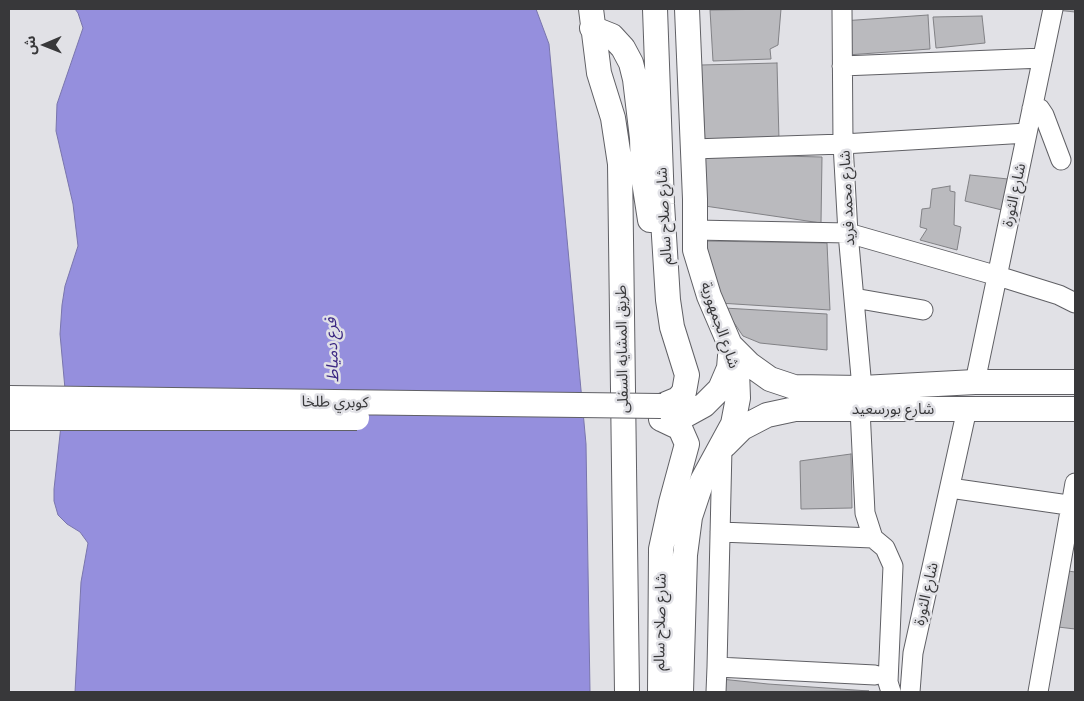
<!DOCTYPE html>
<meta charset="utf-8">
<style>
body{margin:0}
#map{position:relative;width:1084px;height:701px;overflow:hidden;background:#e1e1e6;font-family:Lato,"Noto Sans Arabic",sans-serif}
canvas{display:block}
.frame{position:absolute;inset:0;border:10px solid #38383a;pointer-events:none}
.north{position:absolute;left:20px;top:20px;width:50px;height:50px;-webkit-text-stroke:4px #e1e1e6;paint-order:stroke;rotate:269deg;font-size:14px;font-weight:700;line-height:20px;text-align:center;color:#38383a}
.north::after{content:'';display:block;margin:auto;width:18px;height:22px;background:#38383a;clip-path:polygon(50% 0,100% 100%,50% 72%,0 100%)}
</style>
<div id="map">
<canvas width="1084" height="701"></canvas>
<div class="frame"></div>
<div class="north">ش</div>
</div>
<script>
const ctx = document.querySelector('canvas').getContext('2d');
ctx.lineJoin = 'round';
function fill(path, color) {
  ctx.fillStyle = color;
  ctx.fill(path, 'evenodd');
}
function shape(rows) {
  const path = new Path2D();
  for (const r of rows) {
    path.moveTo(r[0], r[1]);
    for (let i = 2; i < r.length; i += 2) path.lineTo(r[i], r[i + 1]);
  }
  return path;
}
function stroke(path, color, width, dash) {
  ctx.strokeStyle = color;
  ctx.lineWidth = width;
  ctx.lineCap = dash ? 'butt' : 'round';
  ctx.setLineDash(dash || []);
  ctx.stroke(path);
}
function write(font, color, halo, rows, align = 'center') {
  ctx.font = font + ' Lato,"Noto Sans Arabic",sans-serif';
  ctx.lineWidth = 5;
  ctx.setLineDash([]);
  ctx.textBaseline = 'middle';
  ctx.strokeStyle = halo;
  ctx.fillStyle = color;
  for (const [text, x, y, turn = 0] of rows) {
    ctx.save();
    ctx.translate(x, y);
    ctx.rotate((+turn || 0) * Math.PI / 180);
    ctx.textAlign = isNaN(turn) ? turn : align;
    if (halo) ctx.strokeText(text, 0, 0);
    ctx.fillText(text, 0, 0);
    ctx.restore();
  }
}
const water = shape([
 [75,9,536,9,549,44,586,444,590,692,75,692,81,582,88,543,80,532,67,524,58,515,54,501,54,489,65,389,60,334,62,305,65,286,78,246,73,204,56,131,57,104,83,28,78,13,75,9]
]);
const building = shape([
 [781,9,778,45,770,49,771,59,713,61,710,10,781,9],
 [1056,9,1075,9,1075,12,1056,10,1056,9],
 [928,15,930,49,847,55,842,21,928,15],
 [982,16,985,43,936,48,933,17,982,16],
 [777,63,779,140,705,142,701,65,777,63],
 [698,154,822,157,821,223,698,205,698,154],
 [970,175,1008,179,1002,210,965,201,970,175],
 [950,186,950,191,955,192,954,225,961,227,957,250,920,240,927,229,920,227,922,209,930,208,932,189,950,186],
 [704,241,827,243,830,310,719,303,704,241],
 [724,308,827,314,827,350,760,343,743,336,724,308],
 [851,454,852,508,801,509,800,461,851,454],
 [1068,571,1075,572,1075,629,1058,627,1056,606,1063,607,1068,571],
 [721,679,768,684,869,691,721,692,721,679]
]);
const minor = shape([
 [842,9,843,144,848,233,862,388],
 [842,66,1043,58],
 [1032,108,1040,109,1044,115,1061,160],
 [693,149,843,144,1027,133],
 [695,230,848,233,998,276,1059,295,1075,303],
 [854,298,923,310],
 [975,382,1053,9],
 [860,409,865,513,873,538,885,548,893,566,888,682,891,692],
 [950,488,1075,506],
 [720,532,873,538],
 [717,667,722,448],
 [716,692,717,667,875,675],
 [910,692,913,653,967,409],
 [1038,692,1075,483]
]);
const major = shape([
 [591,9,599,73,613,118,620,164,627,692],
 [655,9,662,204,668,300,672,327,687,375,684,392,678,399,661,406],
 [592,28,612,36,623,48,631,63,635,79,642,138,643,175,650,220],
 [731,346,749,364,770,379,794,387,862,388,975,382,1075,382],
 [661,419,684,416,704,405,720,389,729,368,730,356],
 [725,445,742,428,767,415,795,409,1075,409],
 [660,692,661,549,671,503,687,444,680,428,661,419],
 [681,692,685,555,690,517,702,481,733,424,738,398,737,371,730,345,709,296,695,250,695,199,687,9]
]);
const majorBridge = shape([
 [9,398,661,406],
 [9,418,357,418]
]);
const streetNames = [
 ["شارع الثورة",1014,195,-78],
 ["شارع محمد فريد",847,198,-93],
 ["شارع صلاح سالم",664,216,-93],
 ["شارع الجمهورية",720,325,71],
 ["طريق المشايه السفلى",622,349,-91],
 ["كوبري طلخا",335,402,1],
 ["شارع بورسعيد",893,409],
 ["شارع الثورة",926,594,-77],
 ["شارع صلاح سالم",660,622,-89]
];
const waterNames = [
 ["فرع دمياط",332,350,-92]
];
fill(water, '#958fdd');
stroke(water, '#7975ac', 1);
fill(building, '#bababe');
stroke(building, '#818185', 1);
stroke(minor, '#606065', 21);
stroke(major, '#606065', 26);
stroke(minor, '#fff', 19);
stroke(major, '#fff', 24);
stroke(majorBridge, '#606065', 26, []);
stroke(majorBridge, '#fff', 24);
write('15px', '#38383a', '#e1e1e6', streetNames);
write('italic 16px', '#3c2883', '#e1e1e6', waterNames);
</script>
